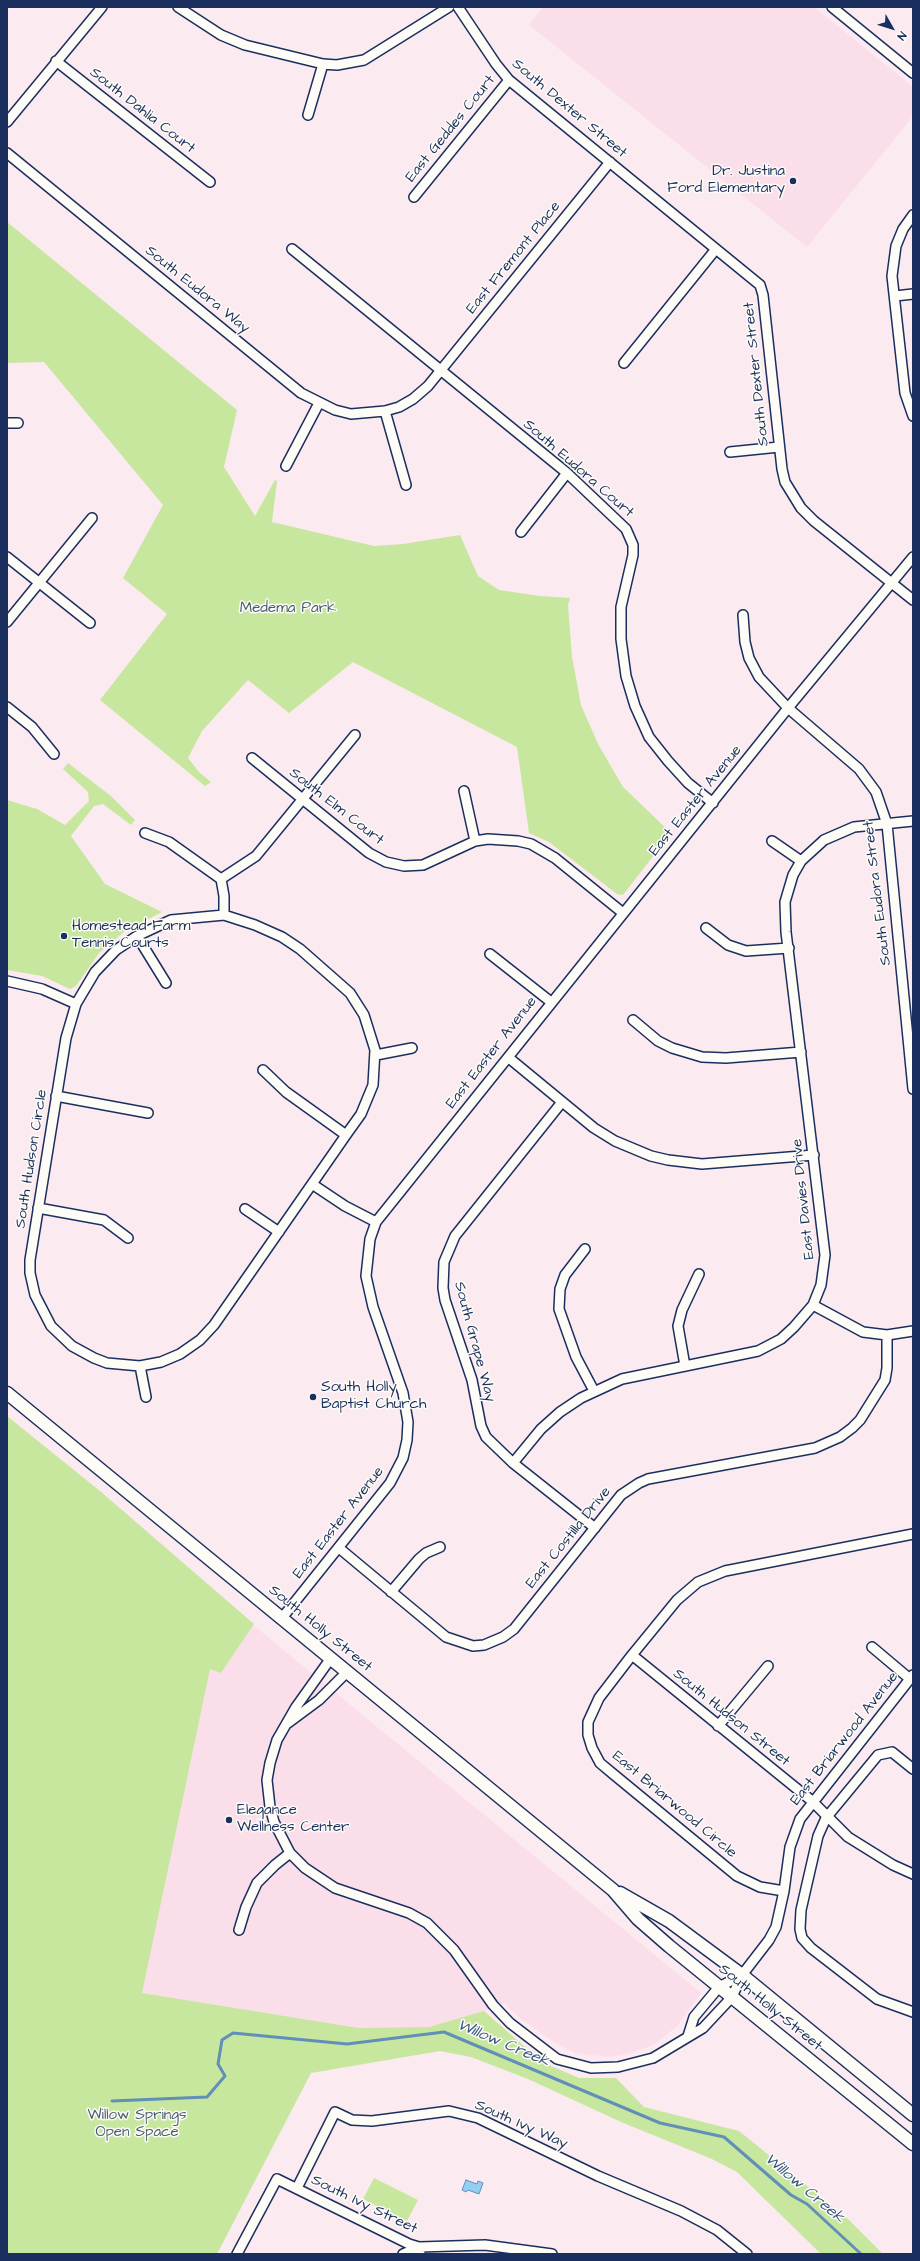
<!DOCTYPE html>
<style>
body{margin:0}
#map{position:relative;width:920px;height:2261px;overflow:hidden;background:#fbeaef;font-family:"Architects Daughter",sans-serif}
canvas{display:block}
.frame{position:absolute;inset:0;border:8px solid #1b2f5e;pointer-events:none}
.north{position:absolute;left:872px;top:8px;width:40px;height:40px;-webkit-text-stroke:3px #fdfcf7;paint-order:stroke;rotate:129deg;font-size:11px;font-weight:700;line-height:16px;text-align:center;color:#1b2f5e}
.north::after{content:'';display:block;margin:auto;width:14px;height:18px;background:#1b2f5e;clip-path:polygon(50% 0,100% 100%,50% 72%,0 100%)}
</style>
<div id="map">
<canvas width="920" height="2261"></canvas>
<div class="frame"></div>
<div class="north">N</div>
</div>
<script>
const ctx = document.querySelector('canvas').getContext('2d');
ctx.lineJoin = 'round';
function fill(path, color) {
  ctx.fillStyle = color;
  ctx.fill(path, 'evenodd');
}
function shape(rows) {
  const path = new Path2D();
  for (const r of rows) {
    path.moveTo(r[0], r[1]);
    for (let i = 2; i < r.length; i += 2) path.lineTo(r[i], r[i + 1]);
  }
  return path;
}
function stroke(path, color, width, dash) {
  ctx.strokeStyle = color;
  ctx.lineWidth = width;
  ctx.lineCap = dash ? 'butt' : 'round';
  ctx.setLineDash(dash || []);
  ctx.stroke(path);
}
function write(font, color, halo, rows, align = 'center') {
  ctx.font = font + ' "Architects Daughter",sans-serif';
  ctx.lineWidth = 3;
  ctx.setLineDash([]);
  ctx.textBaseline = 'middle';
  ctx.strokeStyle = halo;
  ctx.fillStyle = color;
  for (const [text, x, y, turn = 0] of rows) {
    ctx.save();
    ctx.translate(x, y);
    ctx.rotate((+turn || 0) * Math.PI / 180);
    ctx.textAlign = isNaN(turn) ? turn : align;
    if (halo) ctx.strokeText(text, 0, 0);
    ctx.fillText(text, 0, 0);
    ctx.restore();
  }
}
const built = shape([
 [543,7,814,7,913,87,913,116,807,247,529,25],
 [253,1625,701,1993,677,2026,653,2045,631,2053,609,2057,575,2053,554,2042,521,2019,504,2003,484,2011,429,2027,359,2028,141,1993,210,1668,221,1673]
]);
const green = shape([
 [7,222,237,410,224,467,255,516,275,480,277,481,272,522,374,546,403,544,460,535,478,576,499,590,540,596,570,598,568,605,572,657,581,705,598,744,623,787,671,833,623,895,617,894,549,842,529,833,517,747,353,662,289,713,248,680,202,731,188,758,199,772,211,782,205,786,100,700,167,614,123,578,163,505,44,362,7,363],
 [68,763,111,796,135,820,131,825,103,804,94,806,71,836,105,884,162,912,125,931,99,953,76,986,70,989,42,976,7,970,7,800,37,809,65,825,89,801,88,792,63,769],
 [7,1416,100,1491,254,1624,221,1673,210,1669,142,1993,359,2028,429,2027,484,2011,542,2062,579,2078,616,2078,644,2107,739,2131,848,2219,883,2254,821,2254,737,2172,712,2159,621,2122,528,2079,471,2057,440,2051,311,2073,217,2254,7,2254],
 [374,2178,418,2200,407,2221,363,2199]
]);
const water = shape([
 [466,2180,477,2184,478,2181,483,2183,479,2194,468,2190,466,2192,462,2190,466,2180]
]);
const stream = shape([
 [112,2101,207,2097,225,2076,218,2064,222,2040,233,2033,347,2044,444,2032,660,2123,724,2137,791,2195,807,2204,861,2254]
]);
const minor = shape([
 [178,7,221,35,245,45,323,64,337,65,364,60,449,7],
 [458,7,496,64,509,80,760,285,763,295,782,469,785,482,801,508,814,521,913,600],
 [832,7,913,73],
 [56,61,210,182],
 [308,115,323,64],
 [7,122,102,7],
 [7,153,301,393,335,410,351,414,385,411,399,407,413,399,428,386,610,162],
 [414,197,509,80],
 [913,215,903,229,896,246,892,276,905,393,913,416],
 [292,249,567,473,626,529,633,545,633,555,621,607,621,639,626,676,635,706,649,737,668,761,688,783,713,803],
 [895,296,913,294],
 [624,363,716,249],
 [385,411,406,485],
 [7,423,18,423],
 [730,452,779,447],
 [286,466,319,403],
 [521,532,567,473],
 [7,557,90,623],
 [743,615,745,642,749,658,759,677,788,708,859,769,876,792,887,824,913,1089],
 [7,622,92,518],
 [7,707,32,727,54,754],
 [252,758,369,853,386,862,404,866,423,865,475,841,488,839,518,841,531,844,555,858,623,913],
 [464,791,475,841],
 [145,833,169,842,221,879,224,896,224,915],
 [772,841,801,861],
 [221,879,256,856,355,735],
 [224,915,255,925,282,937,300,949,350,993,364,1015,375,1050,373,1085,361,1114,346,1135,214,1325,200,1340,180,1354,161,1362,140,1366,107,1363,94,1358,72,1346,51,1326,35,1295,30,1273,30,1260,66,1038,76,1004,95,972,116,950,137,936,171,920,224,915],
 [706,928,728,945,746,951,789,948],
 [137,936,166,983],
 [490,954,551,1002],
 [7,981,42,989,76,1004],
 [633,1020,658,1041,672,1048,702,1057,726,1058,801,1052],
 [376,1055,412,1048],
 [509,1058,594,1128,615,1141,651,1156,668,1160,702,1164,814,1155],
 [263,1070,286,1092,346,1135],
 [56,1096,148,1113],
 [562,1102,455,1236,444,1262,443,1288,445,1300,472,1380,481,1426,486,1437,513,1463,595,1528],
 [312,1184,345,1206,376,1222],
 [38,1208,104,1220,128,1238],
 [245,1209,279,1232],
 [585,1249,565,1275,560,1289,559,1309,576,1357,594,1391],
 [813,1305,863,1332,887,1335,913,1331],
 [140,1366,146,1397],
 [685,1366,678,1326,682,1310,699,1274],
 [513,1463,541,1429,560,1412,581,1398,622,1379,758,1351,781,1339,794,1327,813,1305,821,1285,825,1255,786,932,785,902,793,875,801,861,824,840,854,827,913,821],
 [339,1548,446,1637,473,1646,484,1645,503,1637,514,1629,621,1495,639,1483,648,1479,815,1448,840,1437,852,1428,860,1420,885,1380,887,1368,887,1335],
 [391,1592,419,1559,426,1553,440,1547],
 [282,1618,390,1483,403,1458,407,1440,408,1422,403,1393,373,1307,366,1276,370,1239,376,1222,788,708,913,557],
 [872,1647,910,1679],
 [632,1655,812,1801,848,1837,893,1865,913,1874],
 [331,1658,296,1707,277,1740,270,1763,267,1780,270,1807,274,1822,290,1853,305,1868,335,1888,409,1913,427,1923,454,1950,493,2005,510,2023,557,2059,591,2068,618,2067,653,2058,703,2028,732,1997,742,1975,769,1940,776,1927,784,1891,790,1847,800,1819,913,1675],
 [288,1723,319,1700,347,1672],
 [718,1726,768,1666],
 [913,1769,892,1752,878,1755,826,1818,818,1836,801,1910,800,1929,802,1938,811,1948,877,1999,913,2012],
 [784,1891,760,1887,737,1876,612,1773,600,1763,592,1748,588,1735,588,1722,599,1698,632,1655,677,1600,698,1582,725,1571,913,1534],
 [239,1930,246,1907,257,1883,275,1865,290,1853],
 [688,2036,694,2017,719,1987,742,1975],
 [297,2188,335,2112,352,2120,372,2121,449,2111,478,2118,598,2176,681,2211,717,2230,747,2254],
 [237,2254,277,2179,409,2244,419,2247,420,2254],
 [403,2254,419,2247,485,2245,552,2254]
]);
const major = shape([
 [7,1393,613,1890,638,1919,669,1946,913,2144],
 [620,1893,669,1921,742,1975,913,2115]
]);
const markers = [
 [793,181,4,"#1b2f5e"],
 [64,936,4,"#1b2f5e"],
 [313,1397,4,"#1b2f5e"],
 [229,1820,4,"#1b2f5e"]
];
const streetNames = [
 ["South Dexter Street",569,109,40],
 ["South Dahlia Court",142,111,38],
 ["East Geddes Court",451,129,-51],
 ["East Fremont Place",514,258,-51],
 ["South Eudora Way",197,290,39],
 ["South Dexter Street",757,374,-96],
 ["South Eudora Court",578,469,41],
 ["East Easter Avenue",696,801,-51],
 ["South Elm Court",336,807,38],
 ["South Eudora Street",878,893,-97],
 ["East Easter Avenue",492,1053,-52],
 ["South Hudson Circle",32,1159,-81],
 ["East Davies Drive",804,1199,-96],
 ["South Grape Way",474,1342,75],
 ["East Easter Avenue",339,1523,-52],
 ["East Costilla Drive",569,1538,-51],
 ["South Holly Street",320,1629,39],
 ["South Hudson Street",731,1718,39],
 ["East Briarwood Avenue",845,1739,-52],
 ["East Briarwood Circle",674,1805,40],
 ["South Holly Street",770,2008,39],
 ["South Ivy Way",521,2125,24],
 ["South Ivy Street",364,2205,26]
];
const poiNames = [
 ["Dr. Justina",785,172,"right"],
 ["Ford Elementary",785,189,"right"],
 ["Homestead Farm",72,927],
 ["Tennis Courts",72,944],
 ["South Holly",321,1388],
 ["Baptist Church",321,1405],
 ["Elegance",237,1811],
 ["Wellness Center",237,1828]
];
const parkNames = [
 ["Medema Park",288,609],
 ["Willow Springs",137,2116],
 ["Open Space",137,2133]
];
const waterNames = [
 ["Willow Creek",503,2044,23],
 ["Willow Creek",804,2189,40]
];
fill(built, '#fadee9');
fill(green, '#c7e79f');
fill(water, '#92cff3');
stroke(water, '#628fb7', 1);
stroke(stream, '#628fb7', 3);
stroke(minor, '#1b2f5e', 12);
stroke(major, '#1b2f5e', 15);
stroke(minor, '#fdfcf7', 9);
stroke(major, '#fdfcf7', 12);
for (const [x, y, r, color] of markers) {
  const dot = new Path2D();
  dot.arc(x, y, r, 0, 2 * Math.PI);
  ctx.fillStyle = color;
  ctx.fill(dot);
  stroke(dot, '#fdfcf7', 1.5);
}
write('15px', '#1b2f5e', '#fdfcf7', streetNames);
write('15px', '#1b2f5e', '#fdfcf7', poiNames, 'left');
write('15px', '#465d6e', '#fdfcf7', parkNames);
write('italic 16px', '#395783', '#fdfcf7', waterNames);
</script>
